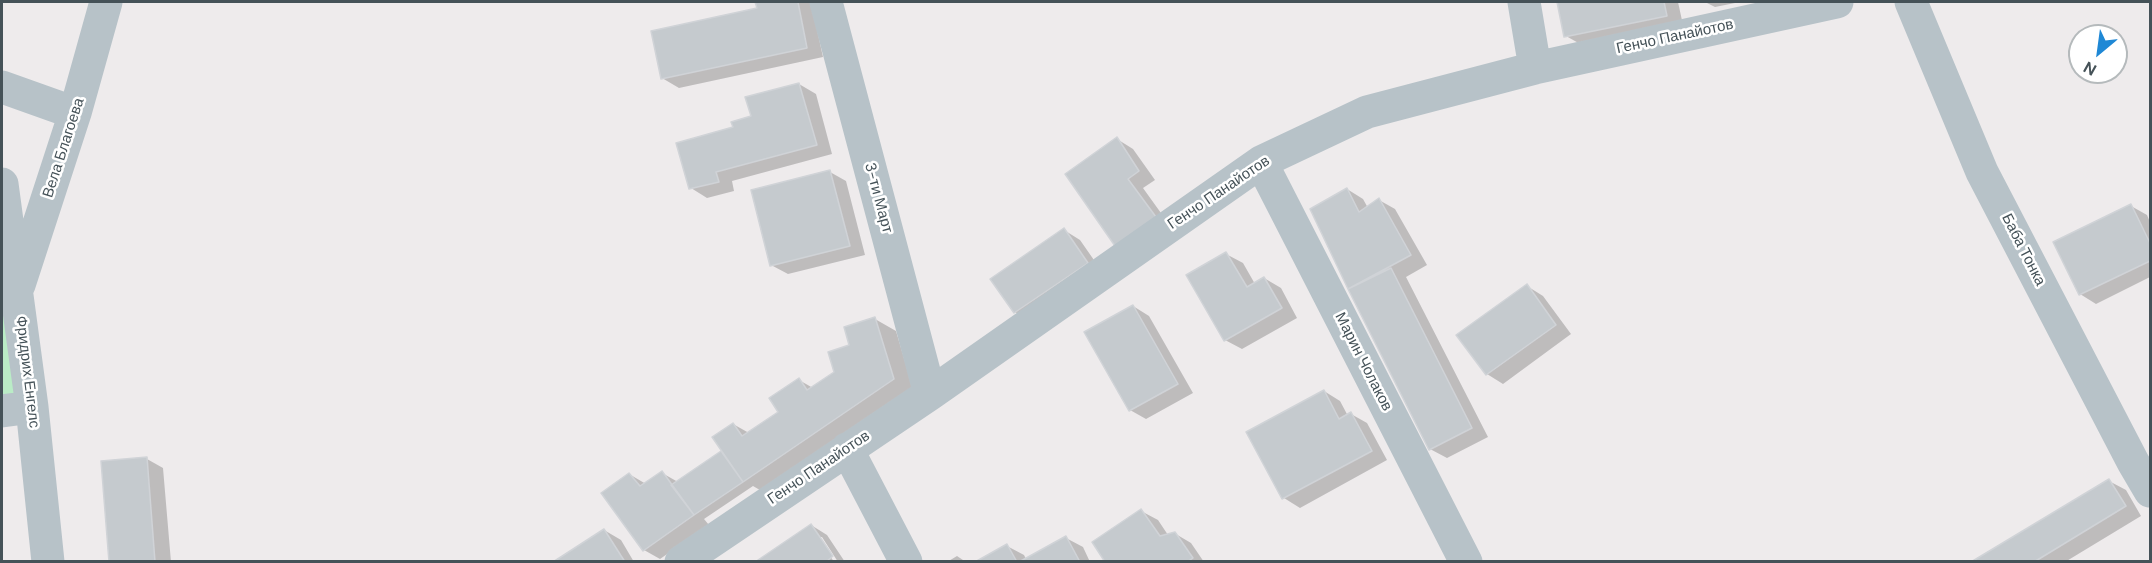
<!DOCTYPE html>
<meta charset="utf-8">
<style>
body{margin:0}
#map{position:relative;width:2152px;height:563px;overflow:hidden;background:#eeebec;font-family:"DM Sans",sans-serif}
canvas{display:block}
.frame{position:absolute;inset:0;border:3px solid #455258;pointer-events:none}
.north{position:absolute;left:2068px;top:24px;width:60px;height:60px;box-sizing:border-box;background:#fff;border:2px solid #b5babc;border-radius:50%;rotate:209deg;font-size:16px;font-weight:700;line-height:24px;text-align:center;color:#455258}
.north::after{content:'';display:block;margin:auto;width:21px;height:27px;background:#1f88d5;clip-path:polygon(50% 0,100% 100%,50% 72%,0 100%)}
</style>
<div id="map">
<canvas width="2152" height="563"></canvas>
<div class="frame"></div>
<div class="north">N</div>
</div>
<script>
const ctx = document.querySelector('canvas').getContext('2d');
ctx.lineJoin = 'round';
function fill(path, color) {
  ctx.fillStyle = color;
  ctx.fill(path, 'evenodd');
}
function shape(rows) {
  const path = new Path2D();
  for (const r of rows) {
    path.moveTo(r[0], r[1]);
    for (let i = 2; i < r.length; i += 2) path.lineTo(r[i], r[i + 1]);
  }
  return path;
}
function stroke(path, color, width, dash) {
  ctx.strokeStyle = color;
  ctx.lineWidth = width;
  ctx.lineCap = dash ? 'butt' : 'round';
  ctx.setLineDash(dash || []);
  ctx.stroke(path);
}
function write(font, color, halo, rows, align = 'center') {
  ctx.font = font + ' "DM Sans",sans-serif';
  ctx.lineWidth = 5;
  ctx.setLineDash([]);
  ctx.textBaseline = 'middle';
  ctx.strokeStyle = halo;
  ctx.fillStyle = color;
  for (const [text, x, y, turn = 0] of rows) {
    ctx.save();
    ctx.translate(x, y);
    ctx.rotate((+turn || 0) * Math.PI / 180);
    ctx.textAlign = isNaN(turn) ? turn : align;
    if (halo) ctx.strokeText(text, 0, 0);
    ctx.fillText(text, 0, 0);
    ctx.restore();
  }
}
const green = shape([
 [2,184,32,407,2,411]
]);
const shadow = shape([
 [757,2,811,2,823,57,679,88,662,78,759,10],
 [1559,2,1678,2,1683,25,1582,45,1566,36],
 [1705,2,1740,2,1715,7],
 [799,84,816,94,832,154,732,181,734,191,707,198,691,188,735,128],
 [1117,139,1133,149,1155,180,1143,188,1171,227,1132,254],
 [830,172,846,181,865,255,788,274,771,265],
 [1347,189,1363,199,1368,208,1379,200,1395,209,1427,265,1406,277,1488,437,1447,458,1430,449,1312,210],
 [2131,206,2147,215,2150,222,2150,277,2096,304,2080,294],
 [1064,230,1080,240,1103,273,1031,322,1015,312],
 [1226,254,1243,263,1255,284,1264,278,1281,288,1297,318,1242,349,1225,340],
 [1527,286,1543,296,1571,334,1503,384,1487,374],
 [1133,306,1149,316,1193,393,1146,419,1130,410],
 [875,319,896,331,914,392,765,493,753,486,704,519,709,525,660,559,644,550,629,474,646,484,662,473,678,482,721,452,727,455,733,424,749,433,780,412,799,380,813,388,836,373,851,346],
 [1324,391,1340,401,1348,416,1351,414,1367,423,1387,460,1300,508,1284,498],
 [147,459,163,468,171,562,111,562],
 [2109,481,2126,490,2141,516,2065,562,1974,562],
 [1141,511,1158,520,1168,535,1174,533,1191,543,1204,562,1107,562],
 [811,525,827,535,845,562,838,562,822,537,818,537,834,562,758,562],
 [604,530,621,540,634,562,556,562],
 [1066,538,1083,547,1090,562,978,562,1007,546,1024,555,1026,559],
 [957,556,966,562,947,562]
]);
const building = shape([
 [755,2,798,2,807,48,661,79,651,31,757,8,755,2],
 [1557,2,1664,2,1667,16,1564,37,1557,2],
 [799,83,817,145,716,172,719,182,689,189,676,143,733,127,731,122,751,116,745,97,799,83],
 [1117,137,1139,171,1128,179,1156,217,1115,246,1065,174,1117,137],
 [830,170,850,246,770,266,751,190,830,170],
 [1347,188,1359,212,1379,198,1411,255,1348,289,1310,209,1347,188],
 [2131,204,2150,243,2150,261,2079,295,2053,242,2131,204],
 [1064,228,1088,263,1014,313,990,279,1064,228],
 [1226,252,1247,287,1264,277,1282,308,1224,341,1186,275,1226,252],
 [1391,268,1472,428,1429,450,1348,289,1391,268],
 [1527,284,1556,325,1486,375,1456,335,1527,284],
 [1133,305,1178,384,1129,411,1084,332,1133,305],
 [875,317,894,379,743,482,712,437,733,423,742,436,778,412,769,398,799,378,807,390,834,372,828,352,849,345,844,327,875,317],
 [1324,390,1339,419,1351,412,1372,451,1282,499,1246,432,1324,390],
 [721,451,743,482,694,515,671,485,721,451],
 [147,457,155,562,109,562,101,461,147,457],
 [662,471,694,515,643,551,601,493,629,473,640,486,662,471],
 [2109,479,2126,506,2034,562,1971,562,2109,479],
 [1141,509,1160,536,1175,532,1193,558,1187,562,1105,562,1092,542,1141,509],
 [811,524,833,556,826,562,755,562,811,524],
 [604,529,625,562,553,562,604,529],
 [1066,536,1080,562,1019,562,1066,536],
 [1007,544,1017,562,975,562,1007,544]
]);
const minor = shape([
 [826,2,930,394],
 [1524,2,1535,68],
 [1911,2,1982,172,2133,462,2150,491],
 [2,87,75,113],
 [1261,162,1466,562],
 [2,184,32,407,48,562],
 [19,285,75,113,106,2],
 [2,411,32,407],
 [847,449,906,562],
 [681,562,930,394,1261,162,1367,112,1535,68,1837,2]
]);
const streetNames = [
 ["Генчо Панайотов",1675,37,-12],
 ["Вела Благоева",64,148,-72],
 ["Генчо Панайотов",1219,193,-34],
 ["3-ти Март",878,198,75],
 ["Баба Тонка",2023,250,63],
 ["Марин Чолаков",1363,362,63],
 ["Фридрих Енгелс",27,372,83],
 ["Генчо Панайотов",819,468,-34]
];
fill(green, '#baecc6');
fill(shadow, '#0003');
fill(building, '#c5cace');
stroke(building, '#d0d3d7', 1.5);
stroke(minor, '#b7c2c8', 33);
write('15px', '#455258', '#fff', streetNames);
</script>
